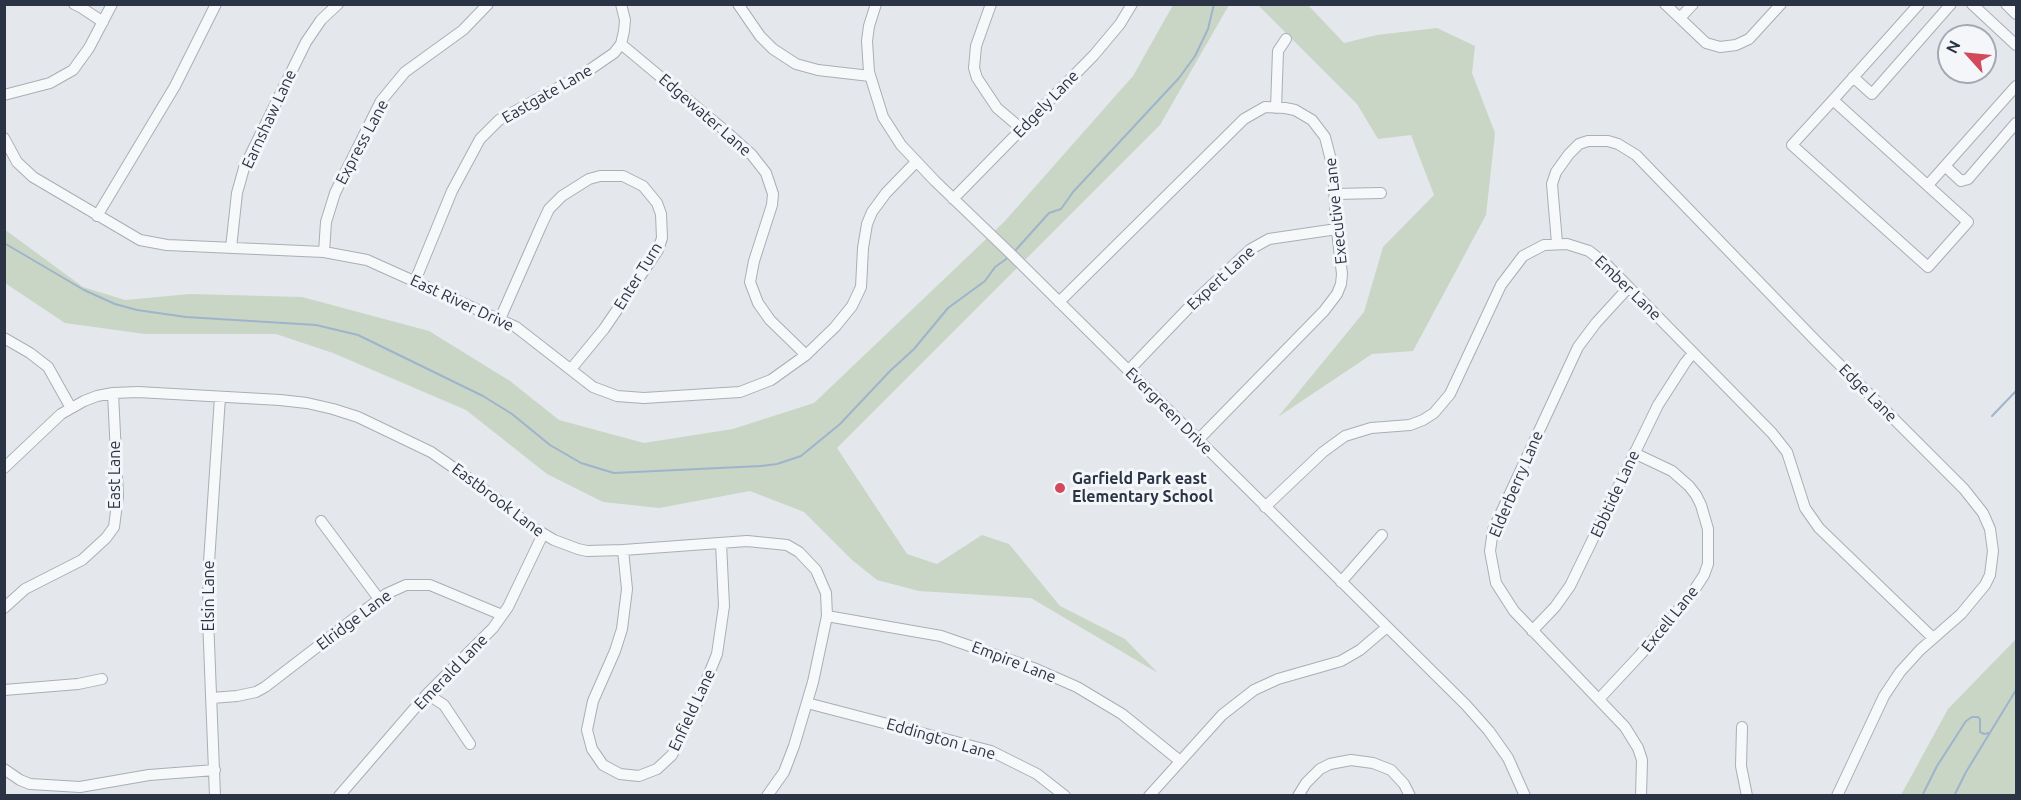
<!DOCTYPE html>
<style>
body{margin:0}
#map{position:relative;width:2021px;height:800px;overflow:hidden;background:#e4e7ec;font-family:Ubuntu,sans-serif}
canvas{display:block}
.frame{position:absolute;inset:0;border:6px solid #2b3445;pointer-events:none}
.north{position:absolute;left:1937px;top:24px;width:60px;height:60px;box-sizing:border-box;background:#f4f6f9;border:2px solid #a4a8b1;border-radius:50%;rotate:297deg;font-size:16px;font-weight:700;line-height:24px;text-align:center;color:#2b3445}
.north::after{content:'';display:block;margin:auto;width:21px;height:27px;background:#d1495b;clip-path:polygon(50% 0,100% 100%,50% 72%,0 100%)}
</style>
<div id="map">
<canvas width="2021" height="800"></canvas>
<div class="frame"></div>
<div class="north">N</div>
</div>
<script>
const ctx = document.querySelector('canvas').getContext('2d');
ctx.lineJoin = 'round';
function fill(path, color) {
  ctx.fillStyle = color;
  ctx.fill(path, 'evenodd');
}
function shape(rows) {
  const path = new Path2D();
  for (const r of rows) {
    path.moveTo(r[0], r[1]);
    for (let i = 2; i < r.length; i += 2) path.lineTo(r[i], r[i + 1]);
  }
  return path;
}
function stroke(path, color, width, dash) {
  ctx.strokeStyle = color;
  ctx.lineWidth = width;
  ctx.lineCap = dash ? 'butt' : 'round';
  ctx.setLineDash(dash || []);
  ctx.stroke(path);
}
function write(font, color, halo, rows, align = 'center') {
  ctx.font = font + ' Ubuntu,sans-serif';
  ctx.lineWidth = 6;
  ctx.setLineDash([]);
  ctx.textBaseline = 'middle';
  ctx.strokeStyle = halo;
  ctx.fillStyle = color;
  for (const [text, x, y, turn = 0] of rows) {
    ctx.save();
    ctx.translate(x, y);
    ctx.rotate((+turn || 0) * Math.PI / 180);
    ctx.textAlign = isNaN(turn) ? turn : align;
    if (halo) ctx.strokeText(text, 0, 0);
    ctx.fillText(text, 0, 0);
    ctx.restore();
  }
}
const green = shape([
 [1173,5,1229,5,1160,125,837,448,907,554,937,564,982,535,1009,544,1060,606,1125,639,1158,673,1031,598,919,591,877,580,852,560,804,512,750,491,659,508,603,502,547,474,466,410,333,353,276,334,145,334,65,323,5,283,4,229,83,287,125,300,190,294,302,297,429,331,510,381,559,420,644,443,733,429,814,403,1004,222,1133,76],
 [1258,5,1308,5,1344,43,1377,35,1437,28,1475,46,1472,73,1495,133,1486,215,1413,351,1372,354,1278,417,1364,312,1383,247,1434,195,1411,135,1378,139,1357,104],
 [2016,639,2016,795,1901,795,1948,709]
]);
const stream = shape([
 [4,243,84,290,115,304,137,310,186,317,316,325,358,335,483,396,512,414,550,445,581,463,614,473,761,466,777,464,801,456,840,424,890,371,914,349,948,308,985,281,995,267,1009,257],
 [1013,253,1049,213,1061,209,1073,192,1179,78,1195,56,1208,29,1214,4],
 [1992,416,2016,391],
 [1922,796,1937,766,1966,721,1972,717,1978,717,1980,719,1980,732,1984,734,1989,733],
 [1954,796,1966,772,2016,690]
]);
const minor = shape([
 [74,4,82,8,103,22],
 [738,4,760,36,773,49,796,64,818,70,870,76],
 [876,4,869,26,867,41,869,72,883,117,901,145,935,181,1011,254,1466,705,1489,731,1508,758,1525,796],
 [991,4,976,46,974,68,977,78,997,108,1023,130],
 [1665,4,1706,43,1720,47,1736,45,1749,39,1781,4],
 [1972,4,2016,45],
 [2006,4,2016,14],
 [1680,18,1693,4],
 [621,44,723,129,752,155,766,173,773,194,772,205,754,261,750,282,758,303,770,320,806,355],
 [1853,77,1872,94,1951,4],
 [4,95,50,83,73,70,89,48,112,4],
 [1833,100,1968,222,1928,267,1792,145,1833,100,1919,4],
 [1276,108,1278,51,1286,39],
 [4,138,17,162,33,177,140,240,167,245,324,252,367,260,516,327,593,387,617,396,644,398,740,392,771,380,806,355,835,327,852,306,861,287,863,248,867,224,872,212,886,193,916,162],
 [1945,166,1961,181,1968,179,2016,123],
 [1928,185,2016,86],
 [1335,194,1381,193],
 [953,199,1094,55,1120,24,1132,4],
 [97,216,175,86,216,4],
 [1557,243,1552,184,1556,172,1569,154,1579,144,1588,141,1608,141,1618,144,1636,155,1815,340,1964,489,1983,513,1990,529,1993,551,1990,575,1985,585,1961,614,1920,650,1900,672,1884,696,1837,796],
 [231,248,237,193,244,168,306,42,321,20,338,4],
 [324,252,326,222,335,193,381,101,405,72,463,30,488,4],
 [415,281,452,191,480,139,499,120,585,73,614,53,621,44,624,31,625,20,621,4],
 [1628,288,1596,323,1578,347,1493,530,1490,551,1496,583,1514,611,1625,727,1638,748,1642,760,1641,796],
 [1059,302,1244,119,1265,107,1285,108,1295,110,1312,120,1325,137,1333,168,1336,222,1342,274,1341,284,1337,294,1324,311,1198,440],
 [500,319,541,226,549,209,562,196,589,179,600,176,623,176,643,186,657,203,661,214,662,238,658,250,604,329,571,369],
 [4,338,30,353,48,367,71,408],
 [1128,371,1197,299,1251,249,1269,239,1337,229],
 [4,468,61,414,84,401,97,396,113,393,138,392,280,400,307,403,333,409,358,417,431,452,477,484,532,527,554,540,578,549,587,551,623,550,747,541,787,545,799,552,816,570,826,593,827,616,813,682,794,746,784,772,767,796],
 [1265,507,1323,452,1345,436,1371,428,1410,425,1423,420,1434,413,1450,394,1501,285,1523,256,1544,245,1567,244,1589,251,1608,266,1772,433,1787,452,1805,508,1819,528,1933,638],
 [321,521,379,599],
 [623,550,627,589,622,629,615,651,593,701,587,730,592,749,603,765,620,774,639,776,657,769,672,755,698,701,717,654,724,606,721,543],
 [1341,582,1382,535],
 [4,608,25,589,82,560,106,538,114,527,118,496,113,393],
 [827,616,941,636,1036,669,1077,687,1122,714,1180,761],
 [1532,631,1555,607,1570,586,1658,405,1685,363,1693,353],
 [4,690,78,684,102,679],
 [427,694,444,705,470,744],
 [212,698,237,696,256,692,265,687,386,594,406,585,430,585,502,615],
 [1599,699,1640,655,1691,595,1704,575,1708,564,1708,529,1701,505,1696,495,1689,486,1672,471,1634,453],
 [807,703,991,751,1037,774,1065,796],
 [1742,727,1741,766,1747,796],
 [4,769,20,780,30,784,80,787,149,775,215,770],
 [215,796,208,618,209,562,220,397],
 [339,796,427,694,493,628,508,607,543,534],
 [1149,796,1222,715,1254,690,1278,679,1341,661,1360,650,1387,627],
 [1298,796,1306,783,1320,769,1330,764,1351,760,1373,763,1391,770,1404,784,1410,796]
]);
const markers = [
 [1060,488,6,"#d1495b"]
];
const streetNames = [
 ["Eastgate Lane",547,94,-30],
 ["Edgely Lane",1046,104,-46],
 ["Edgewater Lane",705,115,41],
 ["Earnshaw Lane",269,119,-65],
 ["Express Lane",362,142,-62],
 ["Executive Lane",1336,211,-96],
 ["Enter Turn",638,276,-58],
 ["Expert Lane",1221,278,-43],
 ["Ember Lane",1628,288,44],
 ["East River Drive",462,303,25],
 ["Edge Lane",1868,393,45],
 ["Evergreen Drive",1169,411,45],
 ["East Lane",115,475,-90],
 ["Elderberry Lane",1516,484,-67],
 ["Ebbtide Lane",1615,494,-65],
 ["Eastbrook Lane",498,500,37],
 ["Elsin Lane",209,596,-90],
 ["Excell Lane",1670,619,-51],
 ["Elridge Lane",354,620,-37],
 ["Empire Lane",1014,662,21],
 ["Emerald Lane",451,672,-46],
 ["Enfield Lane",692,710,-65],
 ["Eddington Lane",941,739,16]
];
const poiNames = [
 ["Garfield Park east",1072,479],
 ["Elementary School",1072,497]
];
fill(green, '#c9d6c5');
stroke(stream, '#9fb4cc', 2);
stroke(minor, '#a9aeb7', 12);
stroke(minor, '#f7f8fa', 10);
for (const [x, y, r, color] of markers) {
  const dot = new Path2D();
  dot.arc(x, y, r, 0, 2 * Math.PI);
  ctx.fillStyle = color;
  ctx.fill(dot);
  stroke(dot, '#f4f6f9', 2);
}
write('16px', '#2b3445', '#f4f6f9', streetNames);
write('bold 16px', '#2b3445', '#f4f6f9', poiNames, 'left');
</script>
